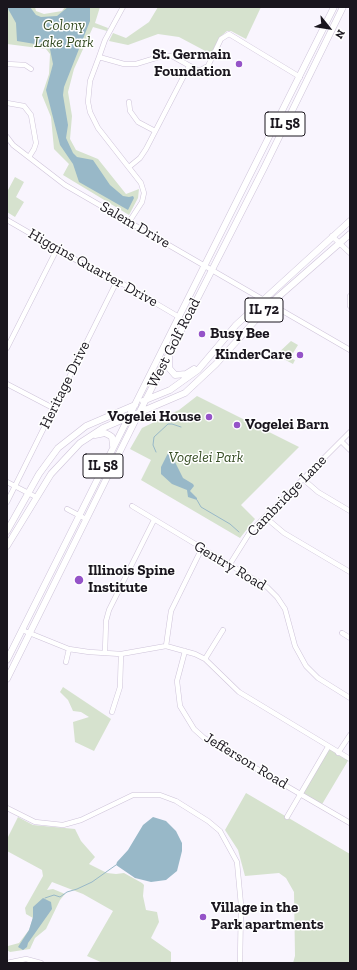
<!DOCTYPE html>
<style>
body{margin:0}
#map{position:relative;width:357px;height:970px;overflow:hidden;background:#f9f5fe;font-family:"Zilla Slab",serif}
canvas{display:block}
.frame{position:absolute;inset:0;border:8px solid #1a161e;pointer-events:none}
.north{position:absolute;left:309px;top:8px;width:40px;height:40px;-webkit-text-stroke:3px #fff;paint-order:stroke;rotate:120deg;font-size:11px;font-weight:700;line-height:16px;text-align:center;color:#1a161e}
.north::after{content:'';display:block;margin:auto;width:14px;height:18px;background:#1a161e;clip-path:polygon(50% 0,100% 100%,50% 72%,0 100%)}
</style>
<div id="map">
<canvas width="357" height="970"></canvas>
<div class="frame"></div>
<div class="north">N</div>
</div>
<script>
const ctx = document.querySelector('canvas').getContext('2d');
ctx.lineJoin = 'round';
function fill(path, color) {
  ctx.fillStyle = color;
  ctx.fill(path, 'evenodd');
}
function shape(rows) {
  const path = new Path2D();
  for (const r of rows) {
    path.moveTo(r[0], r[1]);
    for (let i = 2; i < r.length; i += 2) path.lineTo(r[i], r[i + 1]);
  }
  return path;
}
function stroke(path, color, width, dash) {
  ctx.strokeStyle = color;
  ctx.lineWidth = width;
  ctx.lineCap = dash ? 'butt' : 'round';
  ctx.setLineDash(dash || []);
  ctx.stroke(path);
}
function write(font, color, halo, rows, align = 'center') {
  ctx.font = font + ' "Zilla Slab",serif';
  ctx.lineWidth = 3;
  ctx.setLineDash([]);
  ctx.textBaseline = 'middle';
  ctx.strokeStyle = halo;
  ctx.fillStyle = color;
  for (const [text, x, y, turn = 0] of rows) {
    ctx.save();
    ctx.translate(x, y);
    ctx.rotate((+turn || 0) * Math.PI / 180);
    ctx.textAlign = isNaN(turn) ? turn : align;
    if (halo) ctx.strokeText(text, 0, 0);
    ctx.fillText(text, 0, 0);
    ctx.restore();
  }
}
const green = shape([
 [7,7,35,7,36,11,44,14,62,11,65,7,100,7,95,23,108,28,107,31,93,27,74,69,68,92,72,116,70,139,76,150,98,159,126,194,139,189,138,198,129,215,63,175,69,164,54,149,51,117,42,95,49,74,50,54,46,49,7,44],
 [158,7,192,8,261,7,246,39,231,31,227,31,219,38,211,54,179,37,158,34,128,45,109,41,113,33,126,38,149,22],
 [15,177,24,182,16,197,24,202,15,217,7,212,7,192],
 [291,341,298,345,290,358,295,360,293,364,276,355],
 [197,396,299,447,241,505,255,519,240,538,141,480,151,460,130,449,142,428,179,410],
 [63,687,111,719,94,751,75,742,73,722,89,717,81,712,73,711,68,700,60,692],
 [328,747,349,759,321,806,301,794],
 [246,793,350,854,350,963,293,963,295,956,294,892,286,878,279,873,245,876,238,850,225,830],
 [18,817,33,825,75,829,81,841,95,857,89,864,107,873,116,874,124,873,142,883,144,885,143,896,146,910,157,912,159,922,151,938,171,952,171,963,103,963,87,956,113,911,83,894,52,882,47,890,53,889,65,894,60,900,46,929,35,938,30,949,10,952,7,950,8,946,19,943,29,930,33,918,26,914,25,908,43,876,42,870,7,851,7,839]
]);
const water = shape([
 [7,7,30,7,36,15,41,17,57,16,68,7,90,8,90,21,64,87,63,95,68,125,66,138,73,153,77,157,93,160,110,185,123,196,129,197,133,196,134,198,128,210,79,182,73,164,60,145,46,90,53,64,50,49,47,46,17,41,16,23],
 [168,453,171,454,183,478,193,484,194,486,190,491,197,498,197,500,188,497,187,490,172,484,161,474,161,467],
 [153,817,166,821,176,831,182,843,182,851,177,871,166,880,151,882,135,878,116,865,117,862,128,850,143,825],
 [43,898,51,902,52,909,28,943,27,947,23,950,18,947,29,930,33,917,33,907]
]);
const stream = shape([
 [156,452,153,445,154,437,168,424,172,424,181,427],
 [197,500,201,507,230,524,239,532],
 [45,898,54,895,60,897,67,892,77,889,92,882,116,865]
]);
const minor = shape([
 [123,7,105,40,99,57,90,81,88,102,90,112,98,128,141,183,144,193,142,202,129,222],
 [99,57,124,64,136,64,159,57,172,56,199,71,208,66,221,39,229,34,300,77],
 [7,64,25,65,31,69],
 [129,102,130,111,138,122,155,131],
 [7,103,24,106,31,115,36,143,34,149,29,157],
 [7,137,13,145,65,185,350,350],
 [129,167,140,158,146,149,189,66],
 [7,220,116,283,123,284,179,317],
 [332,236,350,253],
 [350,296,350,306],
 [7,348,57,249],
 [7,384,53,408],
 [341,441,350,450],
 [303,479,318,492,350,511],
 [7,482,36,497],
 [7,502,116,283],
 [132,506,267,587,277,597,285,609,295,646,306,666,318,678,350,698],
 [67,509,86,519],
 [265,517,284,533,350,572],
 [230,564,250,532,350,432],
 [22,630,69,649,89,652,121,654,166,646,195,654,205,659,239,692,350,759],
 [342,633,350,638],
 [166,646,171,611,202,548],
 [185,651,177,681,180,706,194,729,204,738,350,823],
 [105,653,106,621,109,610,154,520],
 [205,659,223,630],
 [66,662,69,649],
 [112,712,120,687,121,654],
 [338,753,350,735],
 [7,808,35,822,63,825,81,820,133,795,160,795,176,801,208,821,220,831,237,862,241,905,240,963],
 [287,817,328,747],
 [7,963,26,959,41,963]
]);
const major = shape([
 [169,357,169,368,175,375,186,374,194,369],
 [143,401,170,390,198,370,236,325,350,221],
 [95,435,105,433,109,435,112,437,113,446],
 [7,531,39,474,58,448,86,426,135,405],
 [7,546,51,474,80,443,103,428,185,393,216,364,270,304,350,234],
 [7,660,334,7],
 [7,679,138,415,264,168,343,7]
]);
const markers = [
 [239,64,4,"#9553c8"],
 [202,334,4,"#9553c8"],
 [300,355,4,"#9553c8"],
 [209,417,4,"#9553c8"],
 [237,425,4,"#9553c8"],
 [79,580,5,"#9553c8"],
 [203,917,4,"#9553c8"]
];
const shields = [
 [285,124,40],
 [264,310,38],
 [103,466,40]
];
const shieldNames = [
 ["IL 58",285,124],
 ["IL 72",264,310],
 ["IL 58",103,466]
];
const parkNames = [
 ["Colony",64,26],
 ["Lake Park",64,43],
 ["Vogelei Park",206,458]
];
const poiNames = [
 ["St. Germain",231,55,"right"],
 ["Foundation",231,72,"right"],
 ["Busy Bee",210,334],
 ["KinderCare",292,355,"right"],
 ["Vogelei House",201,417,"right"],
 ["Vogelei Barn",245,425],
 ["Illinois Spine",88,571],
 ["Institute",88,588],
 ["Village in the",211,908],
 ["Park apartments",211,925]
];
const streetNames = [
 ["Salem Drive",135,225,30],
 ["Higgins Quarter Drive",93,268,29],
 ["West Golf Road",174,343,-63],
 ["Heritage Drive",65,385,-64],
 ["Cambridge Lane",287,496,-46],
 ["Gentry Road",230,566,31],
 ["Jefferson Road",246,761,31]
];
fill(green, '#d6e2ce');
fill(water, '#98b8c8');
stroke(stream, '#98b8c8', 1);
stroke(minor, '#cec3d9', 5.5);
stroke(major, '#cec3d9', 7);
stroke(minor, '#fff', 4.5);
stroke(major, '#fff', 6);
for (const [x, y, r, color] of markers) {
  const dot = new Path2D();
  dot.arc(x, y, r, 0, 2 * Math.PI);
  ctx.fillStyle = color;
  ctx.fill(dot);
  stroke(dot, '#fff', 1.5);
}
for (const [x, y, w] of shields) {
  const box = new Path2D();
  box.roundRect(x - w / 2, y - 12, w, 24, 3);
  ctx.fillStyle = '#fff';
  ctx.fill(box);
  stroke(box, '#1a161e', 1);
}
write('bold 14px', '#1a161e', null, shieldNames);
write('italic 15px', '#374e25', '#fff', parkNames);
write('bold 15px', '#1a161e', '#fff', poiNames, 'left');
write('15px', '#1a161e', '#fff', streetNames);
</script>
